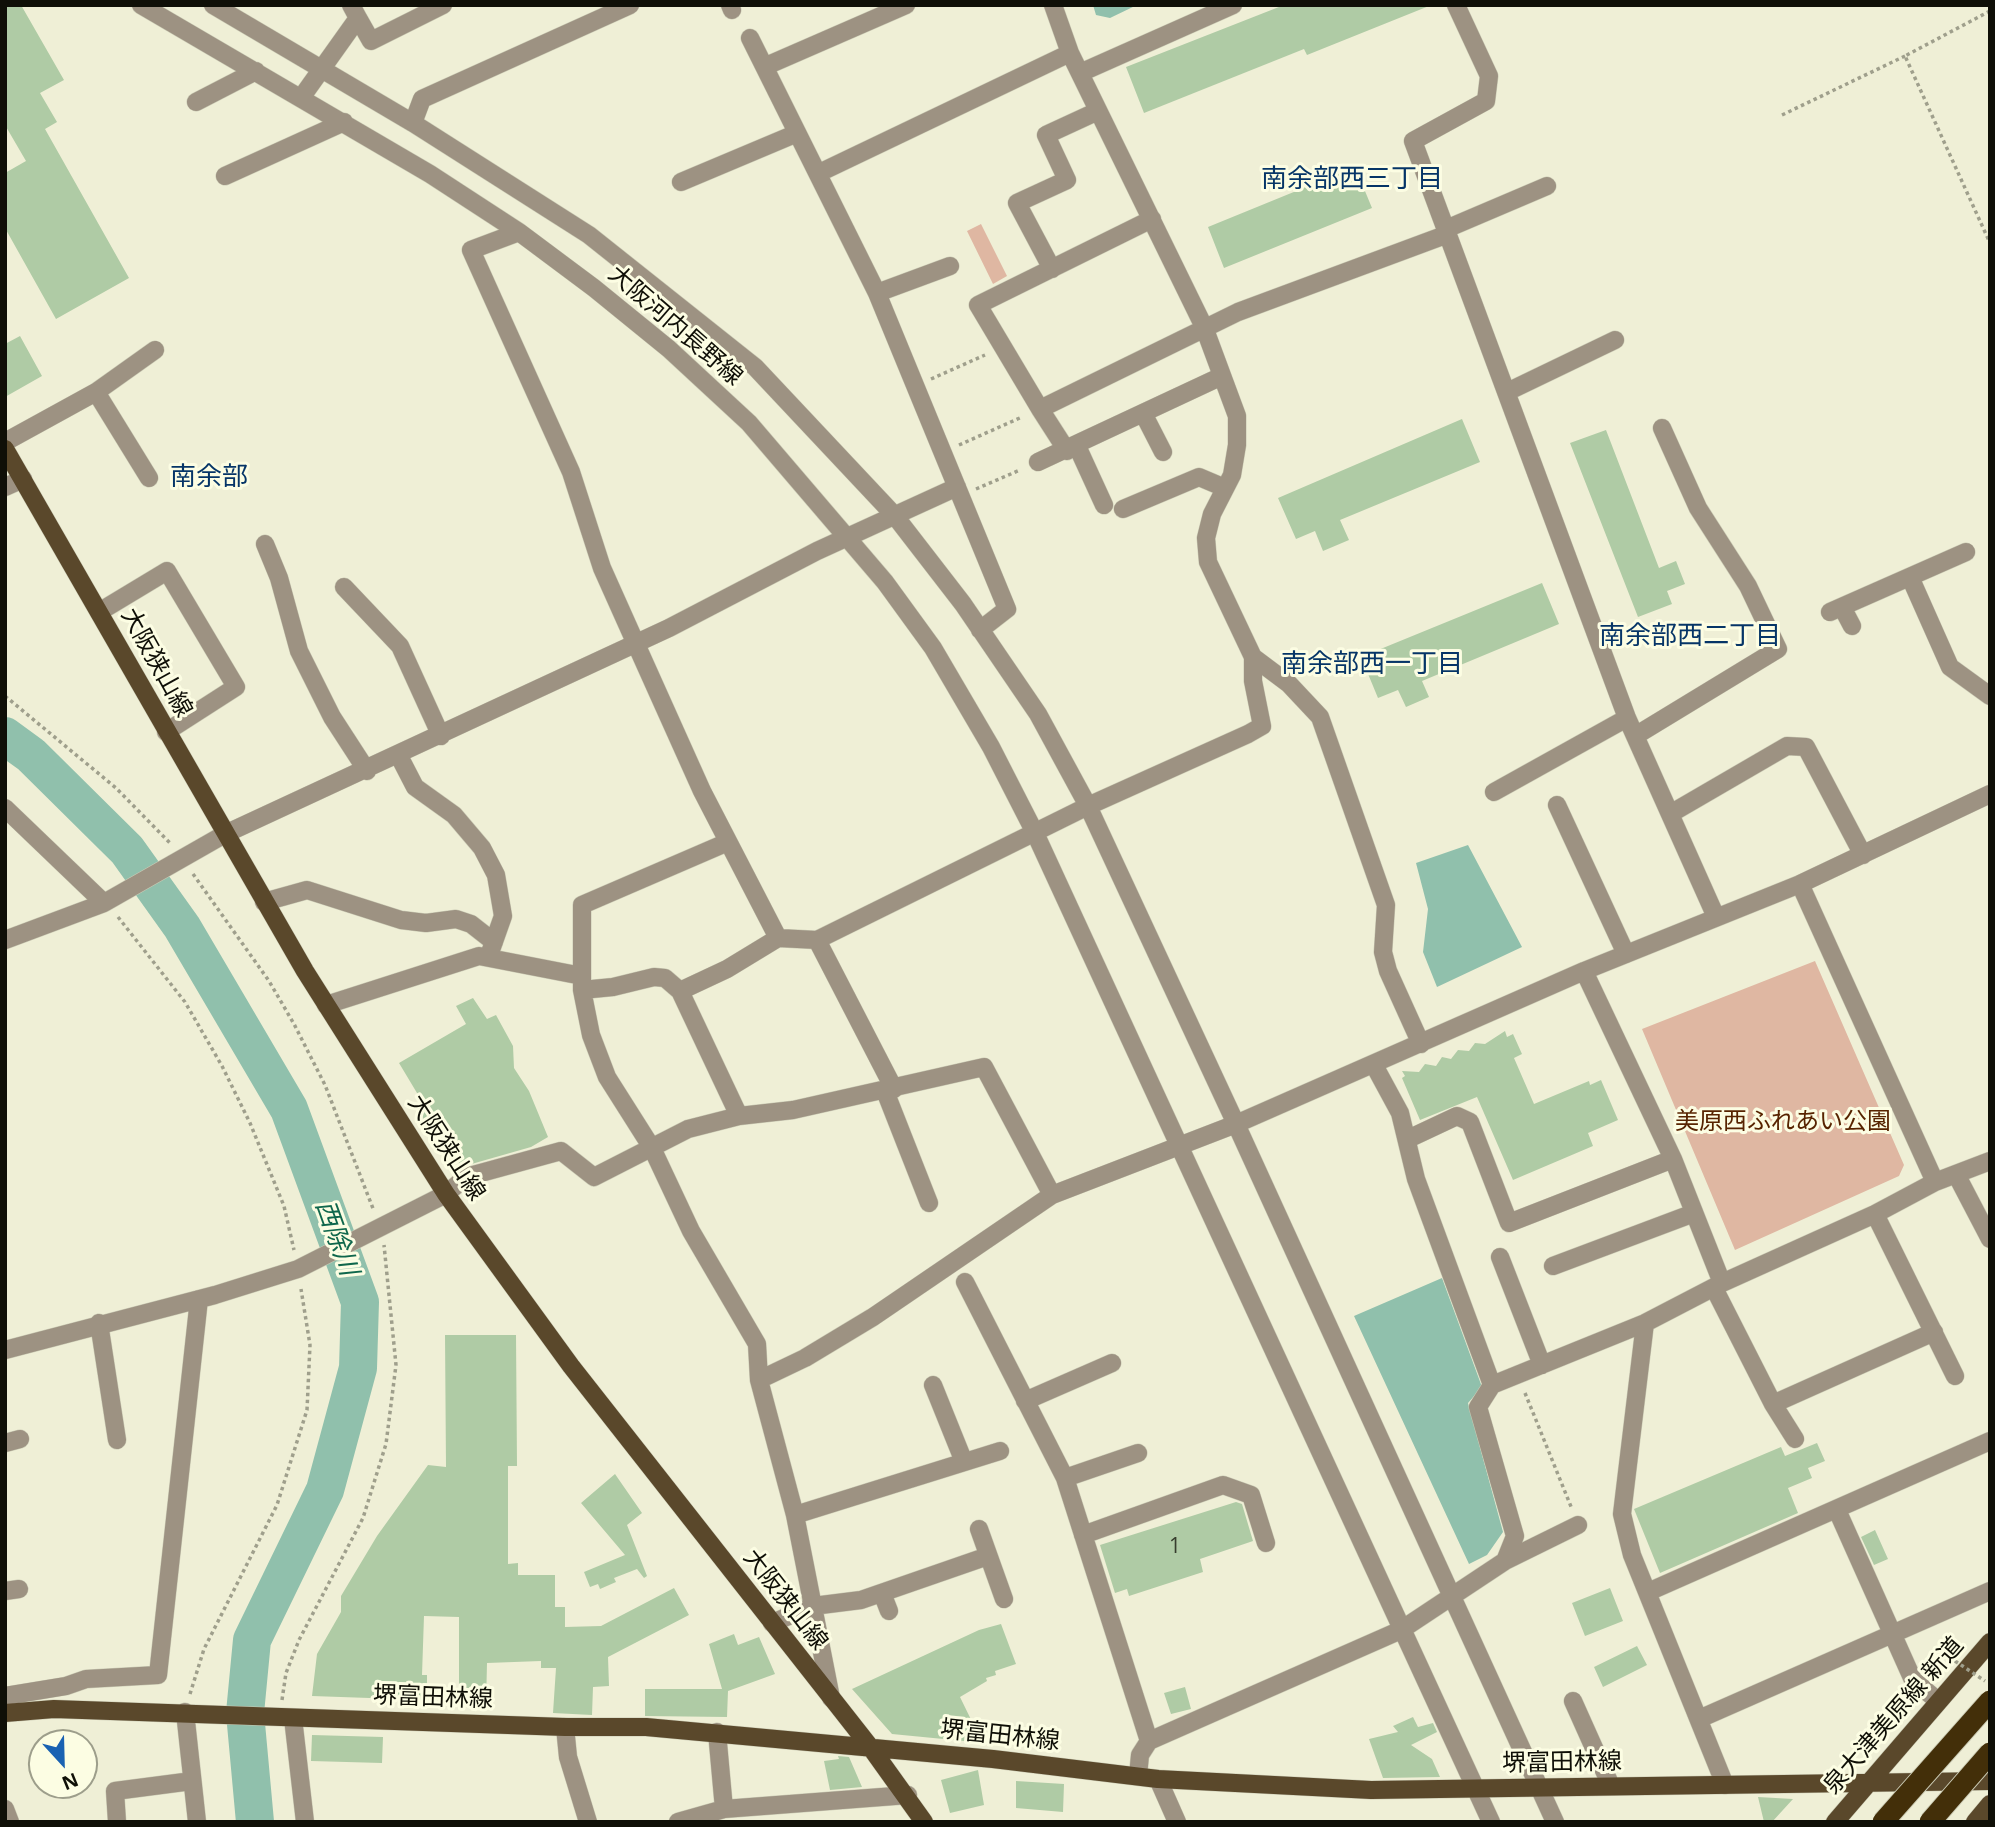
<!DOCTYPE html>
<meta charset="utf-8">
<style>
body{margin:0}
#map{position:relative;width:1995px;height:1827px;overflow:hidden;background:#efefd6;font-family:"Open Sans",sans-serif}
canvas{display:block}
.frame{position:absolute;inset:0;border:7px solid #0f0f07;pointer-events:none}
.north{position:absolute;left:28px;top:1729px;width:70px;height:70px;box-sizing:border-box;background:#fcfde3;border:2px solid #9d9e8b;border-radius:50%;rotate:158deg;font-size:19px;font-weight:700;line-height:28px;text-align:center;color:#0f0f07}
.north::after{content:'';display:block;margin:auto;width:24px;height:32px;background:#1a62b2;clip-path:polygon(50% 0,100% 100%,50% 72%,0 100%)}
</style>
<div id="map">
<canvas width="1995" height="1827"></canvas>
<div class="frame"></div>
<div class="north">N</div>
</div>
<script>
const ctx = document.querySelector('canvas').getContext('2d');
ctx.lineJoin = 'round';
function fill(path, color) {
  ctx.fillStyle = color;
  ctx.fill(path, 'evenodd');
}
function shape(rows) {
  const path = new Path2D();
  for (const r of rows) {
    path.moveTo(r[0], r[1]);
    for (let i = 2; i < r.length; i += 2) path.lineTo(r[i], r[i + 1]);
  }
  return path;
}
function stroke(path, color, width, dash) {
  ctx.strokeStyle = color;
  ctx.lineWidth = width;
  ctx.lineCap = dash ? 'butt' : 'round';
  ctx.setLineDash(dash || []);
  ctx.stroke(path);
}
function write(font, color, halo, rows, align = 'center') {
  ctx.font = font + ' "Open Sans","Noto Sans JP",sans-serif';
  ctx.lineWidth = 6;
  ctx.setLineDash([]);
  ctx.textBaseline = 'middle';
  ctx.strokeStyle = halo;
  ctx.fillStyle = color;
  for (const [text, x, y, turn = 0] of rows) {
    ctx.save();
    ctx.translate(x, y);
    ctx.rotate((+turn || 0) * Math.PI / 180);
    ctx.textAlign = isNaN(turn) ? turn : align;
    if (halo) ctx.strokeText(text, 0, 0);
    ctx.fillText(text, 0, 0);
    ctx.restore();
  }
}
const green = shape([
 [981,224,1007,276,993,284,967,231],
 [1815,961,1904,1165,1899,1176,1735,1250,1642,1029]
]);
const water = shape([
 [1093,5,1137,5,1110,18,1096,15],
 [1468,845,1522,947,1437,987,1423,952,1428,909,1416,863],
 [1442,1278,1482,1387,1468,1403,1503,1532,1487,1555,1469,1564,1354,1316]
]);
const river = shape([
 [5,736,31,755,127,850,182,927,289,1109,360,1302,358,1368,325,1490,252,1640,245,1713,255,1822]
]);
const building = shape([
 [5,5,21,5,64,80,40,93,57,122,45,129,129,278,56,319,5,228,5,173,26,161,5,125],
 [1284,5,1429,6,1307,55,1304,49,1144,113,1126,67],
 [1355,167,1372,208,1224,268,1208,227],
 [20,336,42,376,5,397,5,344],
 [1462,419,1480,462,1340,520,1349,540,1323,551,1315,531,1296,539,1278,498],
 [1606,430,1659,568,1676,561,1685,584,1667,591,1672,604,1638,617,1570,443],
 [1542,583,1559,624,1422,681,1429,697,1406,707,1398,690,1378,698,1361,657],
 [473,998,487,1019,496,1015,513,1046,514,1068,529,1091,548,1137,531,1147,461,1167,445,1140,430,1131,423,1121,420,1098,399,1063,466,1024,456,1006],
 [1505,1031,1507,1037,1513,1034,1522,1054,1514,1058,1534,1104,1589,1081,1590,1085,1601,1080,1618,1120,1588,1133,1593,1146,1513,1180,1477,1097,1420,1120,1402,1078,1405,1076,1402,1071,1419,1072,1425,1064,1436,1066,1442,1057,1451,1059,1458,1050,1469,1051,1475,1043,1485,1044],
 [445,1335,516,1335,517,1466,508,1466,508,1564,518,1563,518,1575,555,1575,555,1607,565,1607,565,1627,601,1626,674,1588,689,1615,608,1657,609,1686,593,1687,592,1715,553,1713,556,1668,541,1668,541,1661,487,1663,486,1706,459,1705,459,1617,424,1616,422,1675,427,1675,427,1700,312,1696,317,1654,341,1612,341,1596,377,1536,428,1465,446,1467],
 [1817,1443,1825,1461,1808,1468,1812,1478,1788,1488,1798,1513,1660,1573,1634,1509,1781,1447,1785,1456],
 [615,1474,642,1513,627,1525,647,1576,644,1578,637,1569,614,1578,616,1582,600,1589,598,1584,590,1587,584,1572,625,1555,581,1503],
 [1236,1502,1242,1504,1253,1541,1200,1559,1203,1572,1129,1596,1127,1589,1115,1593,1100,1545],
 [1875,1530,1888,1559,1874,1565,1861,1537],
 [1610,1588,1623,1621,1585,1636,1572,1603],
 [1001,1624,1016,1664,995,1671,996,1675,986,1678,987,1681,960,1697,979,1736,964,1741,892,1734,852,1689,979,1630],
 [734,1634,738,1645,759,1637,775,1674,728,1691,727,1717,645,1716,645,1689,722,1689,709,1644],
 [1637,1646,1647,1665,1603,1687,1594,1667],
 [1185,1687,1191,1709,1171,1714,1164,1693],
 [1413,1717,1418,1727,1433,1723,1437,1732,1411,1745,1432,1759,1440,1777,1383,1778,1369,1739,1398,1732,1393,1726],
 [312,1735,383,1737,382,1763,311,1761],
 [838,1756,849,1757,862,1787,830,1790,824,1761,839,1759],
 [978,1770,984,1805,950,1813,941,1780],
 [1016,1781,1064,1784,1063,1812,1016,1808],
 [1758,1797,1793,1799,1772,1822,1764,1822]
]);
const path = shape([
 [1990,11,1905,56,1990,243],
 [1782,115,1905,56],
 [931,379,985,355],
 [959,445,1022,417],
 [976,489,1020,470],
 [5,696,116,788,170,843],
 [193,874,269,981,294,1024,325,1085,374,1211],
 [118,917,185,1002,222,1066,250,1123,284,1206,294,1250],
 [1525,1393,1572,1509],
 [190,1694,204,1649,277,1505,307,1410,310,1345,301,1289],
 [282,1700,286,1673,299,1640,363,1518,386,1444,396,1365,384,1245]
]);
const minor = shape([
 [141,5,430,174,519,232,594,288,669,349,749,423,885,582,933,648,991,747,1035,833,1491,1822],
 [213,5,413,123,589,235,755,367,895,516,963,604,1038,714,1088,806,1236,1124,1584,971,1800,884,1990,794],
 [730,5,732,10],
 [1053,5,1070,53,1204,327,1237,416,1237,445,1232,475,1212,514,1206,538,1208,562,1253,657,1289,684,1320,717,1386,905,1383,952,1388,971,1421,1044],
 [1456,5,1489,76,1486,101,1413,141,1627,718,1716,917],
 [358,18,371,41,443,5],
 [750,38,877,293,1007,609,980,630],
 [766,66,906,5],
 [1080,73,1233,5],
 [301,98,358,18,351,5],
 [196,102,256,71],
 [413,123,422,99,630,5],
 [819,173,1070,53],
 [225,176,344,122],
 [681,182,795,134],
 [1152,219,978,305,1040,409,1238,312,1448,234],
 [1446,229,1547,186],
 [519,232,471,250,571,472,602,568,636,644,702,791,778,938,817,940,1088,806,1248,734,1262,726,1253,681,1253,657],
 [1052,269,1017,203,1067,180,1046,135,1098,111],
 [877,293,950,266],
 [96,392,149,478],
 [1507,392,1615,340],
 [1040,409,1067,451],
 [1143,413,1163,452],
 [5,442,96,392,155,350],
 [1077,446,1104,505],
 [1038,462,1222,376],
 [5,487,23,479],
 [1123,509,1199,477,1225,488],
 [265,544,279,578,299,651,332,717,367,771],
 [1910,577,1950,667,1990,696],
 [344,587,400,646,441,736],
 [1842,607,1852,626],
 [99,612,167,571,236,687,166,732],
 [1830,612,1966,552],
 [1635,736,1778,649,1748,586,1698,508,1662,428],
 [399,756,415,787,454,815,482,848,496,875,503,916,491,950],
 [1494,792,1627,718],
 [1557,805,1626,954],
 [5,808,104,903],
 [1670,814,1787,746,1806,747,1863,855],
 [728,842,582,905,582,990,591,1035,607,1077,652,1148,691,1231,757,1344,759,1380,805,1358,873,1317,1052,1195,1236,1124,1555,1822],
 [1800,884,1935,1182],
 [264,902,307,890,401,920,426,923,456,919,471,924,494,942],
 [5,940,104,903,225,834,669,628,817,551,957,487],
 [817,940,894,1089],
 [1584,971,1673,1159,1722,1283],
 [582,990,613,987,654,977,665,978,680,991,727,969,778,938],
 [680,991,739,1116],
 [326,1005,479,956,582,976],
 [1374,1065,1400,1113,1416,1179,1492,1385],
 [885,1091,929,1203],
 [1408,1139,1457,1116,1470,1122,1509,1223,1673,1159],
 [1956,1174,1990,1239],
 [1875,1214,1955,1376],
 [1500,1257,1542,1365],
 [1553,1266,1694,1213],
 [965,1282,1065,1478,1149,1741],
 [1714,1288,1773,1404,1795,1439],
 [99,1323,117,1440],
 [1645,1323,1622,1514,1632,1555,1725,1785],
 [5,1350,215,1295,298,1269,446,1194,466,1177,561,1151,594,1177,688,1129,739,1116,793,1110,984,1067,1052,1195],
 [759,1380,795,1515,831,1698],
 [933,1385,964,1462],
 [1025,1401,1112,1363],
 [1773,1404,1934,1332],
 [5,1443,20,1439],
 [1065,1478,1138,1453],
 [1837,1510,1913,1680,1938,1701],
 [795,1515,1000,1451],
 [979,1529,1004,1599],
 [1083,1535,1223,1485,1251,1495,1266,1543],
 [1505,1561,1578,1525],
 [5,1591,19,1589],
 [1648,1592,1990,1441],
 [882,1593,889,1611],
 [772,1623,813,1606,861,1600,988,1556],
 [5,1696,66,1686,86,1679,158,1675,199,1299],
 [1573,1701,1611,1786],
 [185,1712,197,1822],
 [293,1718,305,1822],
 [1699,1719,1990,1591],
 [565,1727,568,1757,588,1822],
 [717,1732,724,1809],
 [1138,1776,1140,1755,1149,1741,1401,1630,1505,1561,1515,1536,1478,1407,1492,1385,1645,1323,1722,1283,1875,1214,1935,1182,1990,1161],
 [1158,1779,1177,1822],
 [5,1809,10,1822],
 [117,1822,115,1791,192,1781],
 [678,1822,724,1809,908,1795]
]);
const major = shape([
 [5,449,305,971,446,1194,571,1366,871,1748,924,1822],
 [5,1713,54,1709,565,1727,646,1727,993,1759,1158,1779,1371,1790,1990,1781],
 [1835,1822,1990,1642],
 [1975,1822,1990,1804]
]);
const pathBridge = shape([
 [1955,1661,1985,1681]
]);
const highwayBridge = shape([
 [1883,1822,1990,1701],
 [1930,1822,1990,1753]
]);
const numberNames = [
 ["1",1175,1547]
];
const streetNames = [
 ["大阪河内長野線",675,326,41],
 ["大阪狭山線",156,663,61],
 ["大阪狭山線",446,1148,57],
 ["大阪狭山線",785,1600,52],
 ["堺富田林線",433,1698,2],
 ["泉大津美原線 新道",1894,1716,-49],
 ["堺富田林線",1000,1736,6],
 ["堺富田林線",1562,1763,-1]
];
const parkNames = [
 ["美原西ふれあい公園",1783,1122]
];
const neighbourhoodNames = [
 ["南余部西三丁目",1352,180],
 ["南余部",209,478],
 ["南余部西二丁目",1690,637],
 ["南余部西一丁目",1372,665]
];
const waterNames = [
 ["西除川",336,1238,70]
];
fill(green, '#dfb7a2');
fill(water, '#90c0ac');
stroke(river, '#90c0ac', 38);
fill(building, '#afcba5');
stroke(minor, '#cbcbb5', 19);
stroke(major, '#cbcbb5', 19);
stroke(path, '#9f9f8c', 3.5, [3.5, 3.5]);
stroke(minor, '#9d9282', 18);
stroke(major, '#5a482b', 18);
stroke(highwayBridge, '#cbcbb5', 23, []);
stroke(pathBridge, '#9f9f8c', 3.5, [3.5, 3.5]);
stroke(highwayBridge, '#432f09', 21);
write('21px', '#373e2e', null, numberNames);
write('24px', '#0f0f07', '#fcfde3', streetNames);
write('24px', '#572300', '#fcfde3', parkNames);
write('26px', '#063567', '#fcfde3', neighbourhoodNames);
write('italic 26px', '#0f674c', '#fcfde3', waterNames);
</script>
